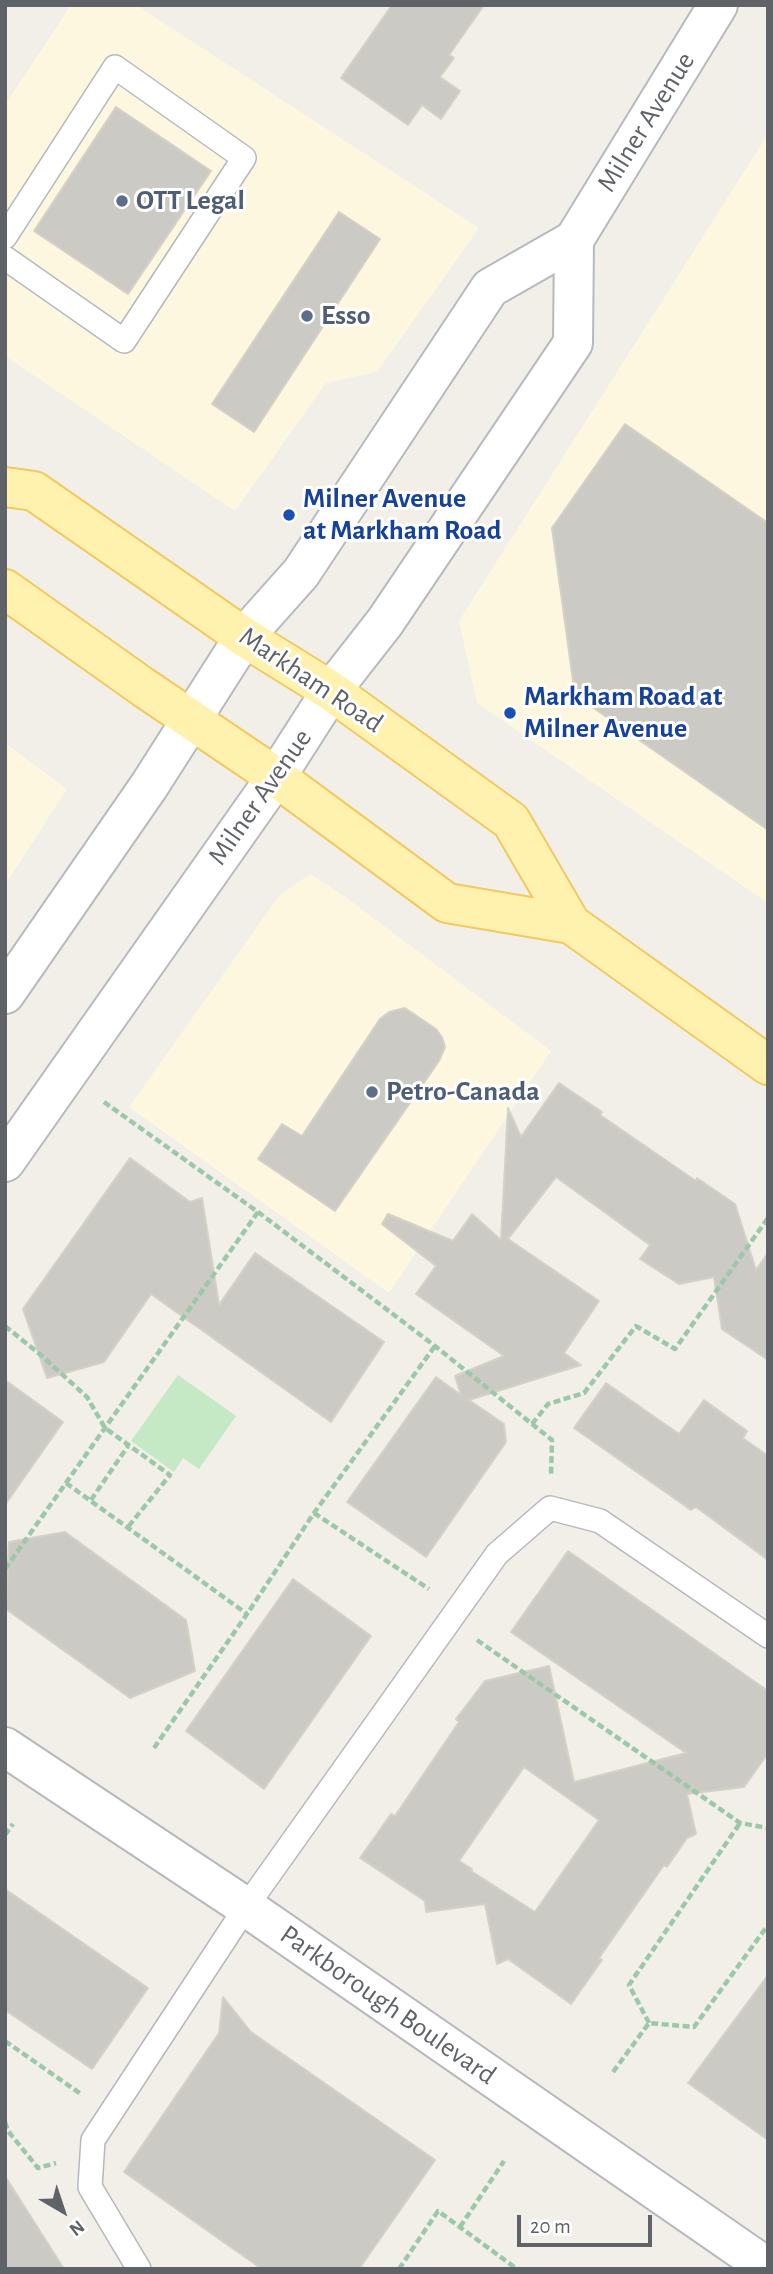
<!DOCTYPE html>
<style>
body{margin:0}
#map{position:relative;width:773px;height:2274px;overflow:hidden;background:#f1efe8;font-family:"Alegreya Sans",sans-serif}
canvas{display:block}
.frame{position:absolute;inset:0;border:7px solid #5f6368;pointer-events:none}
.north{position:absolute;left:28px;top:2176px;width:70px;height:70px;-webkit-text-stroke:5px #fff;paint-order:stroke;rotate:141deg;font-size:19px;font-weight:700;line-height:28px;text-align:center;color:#5f6368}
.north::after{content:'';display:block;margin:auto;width:24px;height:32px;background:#5f6368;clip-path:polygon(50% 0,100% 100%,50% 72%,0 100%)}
.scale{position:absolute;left:517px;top:2215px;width:135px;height:32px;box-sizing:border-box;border:4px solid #5f6368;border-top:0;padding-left:9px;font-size:21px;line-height:24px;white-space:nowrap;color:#5f6368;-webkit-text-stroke:5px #fff;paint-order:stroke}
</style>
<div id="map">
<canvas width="773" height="2274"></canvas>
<div class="frame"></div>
<div class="north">N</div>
<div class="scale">20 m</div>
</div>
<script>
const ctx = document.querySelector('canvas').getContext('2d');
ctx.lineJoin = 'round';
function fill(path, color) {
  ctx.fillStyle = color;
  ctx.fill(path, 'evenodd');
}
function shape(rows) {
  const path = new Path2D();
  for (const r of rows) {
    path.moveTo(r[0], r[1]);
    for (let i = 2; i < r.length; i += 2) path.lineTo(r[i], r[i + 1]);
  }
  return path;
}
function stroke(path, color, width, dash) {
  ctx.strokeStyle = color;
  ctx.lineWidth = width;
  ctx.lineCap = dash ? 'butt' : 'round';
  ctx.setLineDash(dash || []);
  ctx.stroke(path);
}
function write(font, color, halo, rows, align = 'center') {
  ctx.font = font + ' "Alegreya Sans",sans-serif';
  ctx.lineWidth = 6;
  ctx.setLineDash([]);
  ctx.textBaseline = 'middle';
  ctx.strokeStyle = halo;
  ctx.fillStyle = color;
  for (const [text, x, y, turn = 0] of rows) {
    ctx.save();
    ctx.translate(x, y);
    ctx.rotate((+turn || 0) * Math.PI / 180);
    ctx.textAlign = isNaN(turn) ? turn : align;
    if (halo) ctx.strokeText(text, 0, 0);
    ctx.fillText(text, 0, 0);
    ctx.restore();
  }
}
const commercial = shape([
 [71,5,136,5,479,228,377,372,326,383,235,511,5,356,5,105],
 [768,134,768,903,477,703,459,621],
 [5,743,67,789,5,885],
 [310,874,344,896,551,1051,389,1293,129,1107,279,896]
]);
const green = shape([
 [178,1375,236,1416,199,1469,183,1458,174,1472,131,1441]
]);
const building = shape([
 [392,5,484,5,449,55,454,58,440,77,460,91,441,119,422,105,408,125,341,78,392,5],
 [116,107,211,171,128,294,34,231,116,107],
 [339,212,380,239,254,432,212,404,339,212],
 [625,424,768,523,768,830,575,695,552,528,625,424],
 [405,1008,436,1029,442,1037,445,1047,439,1061,335,1211,258,1159,282,1124,302,1136,380,1019,389,1012,405,1008],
 [559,1083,602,1112,600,1115,696,1181,697,1178,735,1204,756,1270,768,1253,768,1360,722,1329,714,1277,679,1284,640,1259,650,1245,556,1177,508,1239,599,1301,564,1353,581,1365,469,1400,504,1424,506,1442,426,1557,347,1502,436,1377,461,1395,455,1376,504,1356,416,1294,436,1266,382,1224,388,1214,453,1241,472,1214,501,1240,508,1108,521,1137,559,1083],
 [130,1158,190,1202,202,1198,219,1305,255,1253,384,1342,331,1422,151,1294,104,1362,47,1378,23,1309,130,1158],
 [5,1380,63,1422,5,1505,5,1380],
 [606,1383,679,1434,704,1400,747,1431,743,1438,768,1456,768,1560,696,1507,691,1510,574,1428,606,1383],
 [65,1532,186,1620,195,1671,130,1698,6,1609,9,1542,65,1532],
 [568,1551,768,1691,768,1753,744,1787,687,1794,696,1834,687,1838,667,1867,664,1865,599,1958,602,1960,571,2004,508,1959,497,1964,485,1904,426,1912,425,1901,360,1858,391,1814,395,1816,459,1722,456,1719,485,1681,549,1666,574,1782,686,1753,511,1632,568,1551],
 [524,1767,599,1820,535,1912,471,1871,472,1869,459,1861,524,1767],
 [293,1579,371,1636,264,1789,186,1731,293,1579],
 [5,1889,148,1988,92,2069,5,2010,5,1889],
 [768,1975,768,2140,688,2083,768,1975],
 [223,1997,251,2032,435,2160,359,2269,262,2269,124,2172,219,2033,223,1997],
 [5,2176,64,2269,5,2269,5,2176]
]);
const path = shape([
 [104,1102,258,1212,435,1346,552,1440,551,1476],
 [5,1326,42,1356,87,1397,105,1428,170,1475,128,1527],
 [532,1424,548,1404,584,1393,636,1326,675,1349,768,1218],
 [66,1483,247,1614],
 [91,1500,128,1446],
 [314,1513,429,1589],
 [5,1569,258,1212],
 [477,1640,740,1823,768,1828],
 [154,1748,247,1614,314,1513,435,1346],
 [5,1835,13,1824],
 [649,2023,629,1985,740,1823],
 [5,2041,81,2094],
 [613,2072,649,2023,694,2027,768,1925],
 [5,2122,8,2131,38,2168,56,2163],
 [460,2227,504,2161],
 [399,2269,438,2211,517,2269]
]);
const service = shape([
 [5,237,115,67,244,158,124,341,5,258],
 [139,2269,90,2187,93,2140,246,1907,497,1554,550,1508,600,1521,768,1636]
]);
const minor = shape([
 [5,1747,246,1907,768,2268]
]);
const secondary = shape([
 [5,994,149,786,244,637,301,573,490,288,574,240,718,5],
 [5,1162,276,777,331,691,385,622,573,343,574,240]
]);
const primary = shape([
 [5,487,34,491,244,637,331,691,511,821,571,924,768,1065],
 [5,589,143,687,276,777,447,903,571,924]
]);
const markers = [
 [122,201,7,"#5c6f8a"],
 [307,316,7,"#5c6f8a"],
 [289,515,7,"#1a4fb4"],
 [510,713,7,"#1a4fb4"],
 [372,1092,7,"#5c6f8a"]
];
const streetNames = [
 ["Milner Avenue",646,122,-58],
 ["Markham Road",311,680,34],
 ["Milner Avenue",260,797,-55],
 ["Parkborough Boulevard",388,2005,35]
];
const serviceNames = [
 ["OTT Legal",136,201],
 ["Esso",321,316],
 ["Petro-Canada",386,1092]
];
const transitNames = [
 ["Milner Avenue",303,499],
 ["at Markham Road",303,531],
 ["Markham Road at",524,697],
 ["Milner Avenue",524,729]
];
fill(commercial, '#fef7e0');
fill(green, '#c5e8c5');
fill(building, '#cccac5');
stroke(building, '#d6d1c6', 2);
stroke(service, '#b5b8bc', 26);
stroke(minor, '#b5b8bc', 42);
stroke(secondary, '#b6babf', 42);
stroke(primary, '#f2c960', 42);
stroke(path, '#9cc7a9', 4.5, [7, 3.5]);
stroke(service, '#fff', 23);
stroke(minor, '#fff', 38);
stroke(secondary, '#fff', 38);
stroke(primary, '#fff2af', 38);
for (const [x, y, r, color] of markers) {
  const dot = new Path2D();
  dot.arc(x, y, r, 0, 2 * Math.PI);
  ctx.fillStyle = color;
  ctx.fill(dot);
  stroke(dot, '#fff', 2.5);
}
write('28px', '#5f6368', '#fff', streetNames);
write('bold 28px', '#4e5e75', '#fff', serviceNames, 'left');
write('bold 28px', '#164399', '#fff', transitNames, 'left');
</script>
